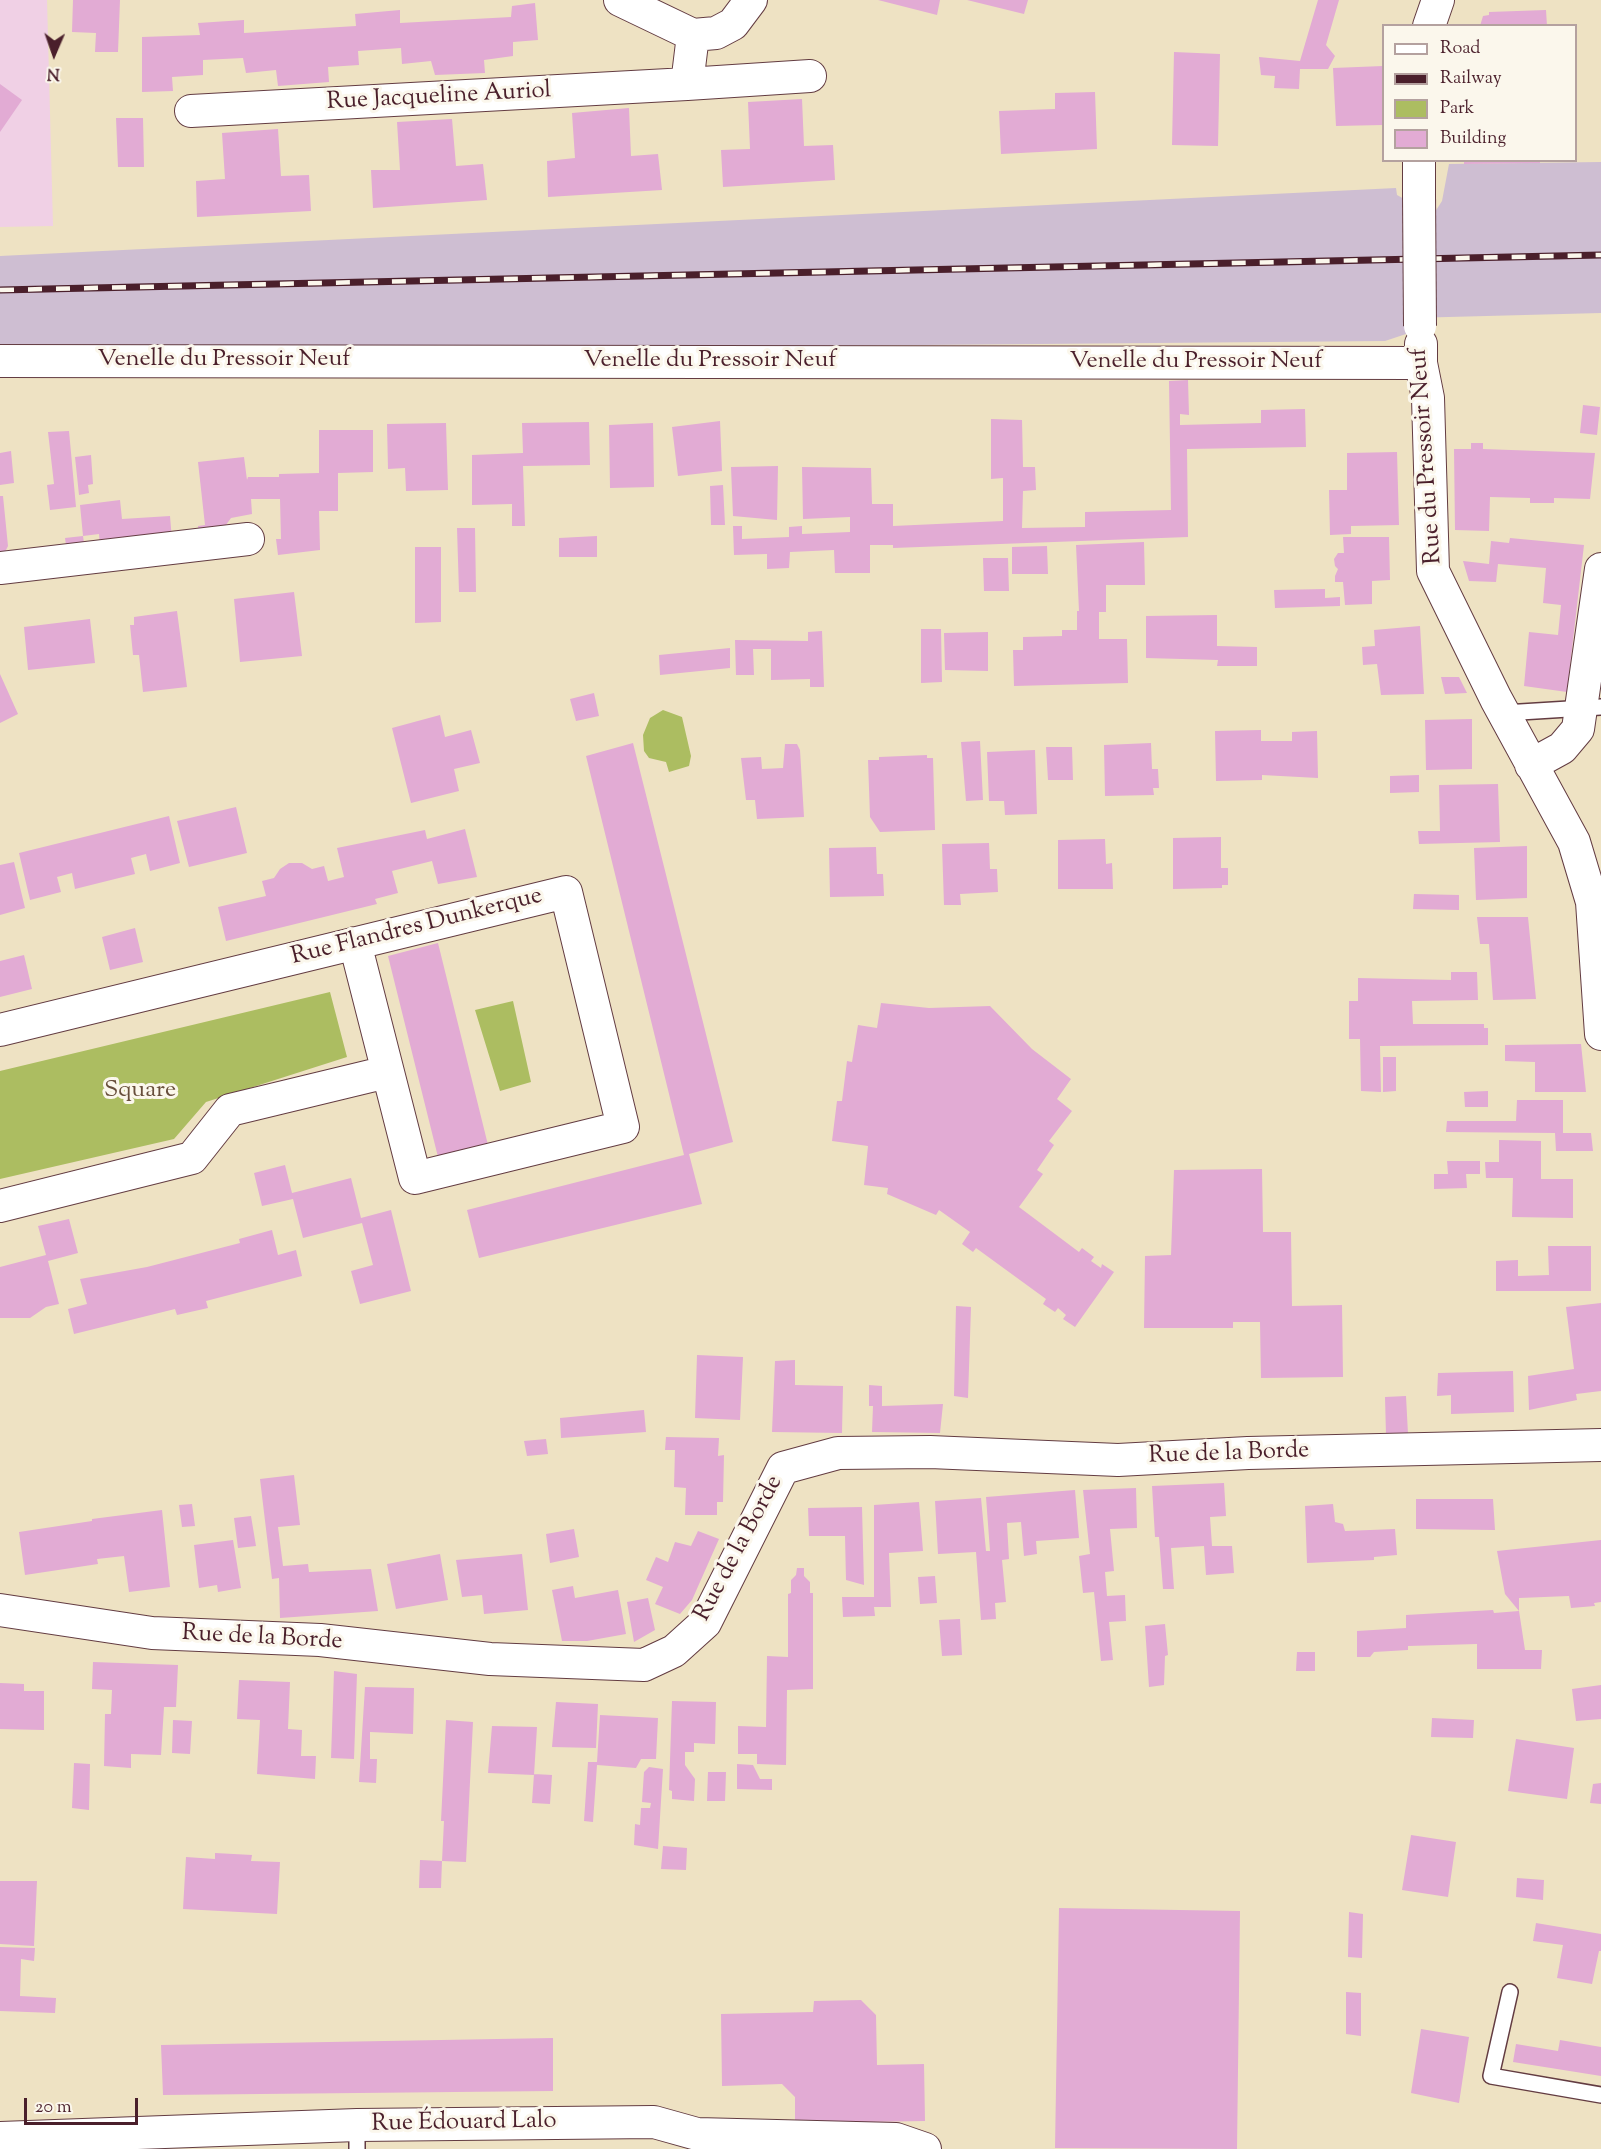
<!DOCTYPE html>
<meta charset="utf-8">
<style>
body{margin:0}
#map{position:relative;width:1601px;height:2149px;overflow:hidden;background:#eee2c3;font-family:"Sorts Mill Goudy",serif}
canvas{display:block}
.legend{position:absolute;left:1382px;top:24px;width:195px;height:138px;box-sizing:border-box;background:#fbf7ec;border:2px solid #b4a19f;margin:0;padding:8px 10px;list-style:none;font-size:18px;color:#4a1f2b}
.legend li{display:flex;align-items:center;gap:12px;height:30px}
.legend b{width:30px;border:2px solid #b4a19f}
.north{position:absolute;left:24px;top:24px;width:60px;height:60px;-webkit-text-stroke:4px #fbf7ec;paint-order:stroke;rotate:182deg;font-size:16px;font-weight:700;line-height:24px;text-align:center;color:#4a1f2b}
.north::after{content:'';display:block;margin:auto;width:21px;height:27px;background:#4a1f2b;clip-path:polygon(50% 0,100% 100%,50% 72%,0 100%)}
.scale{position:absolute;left:24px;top:2098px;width:114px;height:27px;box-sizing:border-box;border:3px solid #4a1f2b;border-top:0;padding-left:8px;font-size:18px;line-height:21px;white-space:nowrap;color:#4a1f2b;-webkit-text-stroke:4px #fbf7ec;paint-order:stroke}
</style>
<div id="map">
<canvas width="1601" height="2149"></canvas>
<ul class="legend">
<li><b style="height:8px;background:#fff"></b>Road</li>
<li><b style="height:8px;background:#4a1f2b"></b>Railway</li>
<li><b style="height:16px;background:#acbd61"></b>Park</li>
<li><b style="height:16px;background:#e2abd4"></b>Building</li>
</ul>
<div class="north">N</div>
<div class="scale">20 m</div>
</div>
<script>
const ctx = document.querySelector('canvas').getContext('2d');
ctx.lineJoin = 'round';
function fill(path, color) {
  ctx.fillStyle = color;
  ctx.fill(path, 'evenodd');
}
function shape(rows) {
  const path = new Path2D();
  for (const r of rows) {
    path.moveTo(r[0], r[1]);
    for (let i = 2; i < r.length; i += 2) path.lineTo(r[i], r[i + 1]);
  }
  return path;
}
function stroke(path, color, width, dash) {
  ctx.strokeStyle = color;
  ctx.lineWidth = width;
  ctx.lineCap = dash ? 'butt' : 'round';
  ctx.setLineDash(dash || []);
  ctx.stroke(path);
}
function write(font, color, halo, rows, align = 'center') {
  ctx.font = font + ' "Sorts Mill Goudy",serif';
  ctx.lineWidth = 6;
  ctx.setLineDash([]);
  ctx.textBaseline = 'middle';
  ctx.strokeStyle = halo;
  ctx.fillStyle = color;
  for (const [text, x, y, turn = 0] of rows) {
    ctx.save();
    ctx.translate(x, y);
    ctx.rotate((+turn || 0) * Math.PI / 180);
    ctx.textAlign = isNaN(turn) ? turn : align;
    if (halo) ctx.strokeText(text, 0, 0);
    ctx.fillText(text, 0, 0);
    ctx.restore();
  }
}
const built = shape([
 [0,0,47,0,53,226,0,227]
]);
const industrial = shape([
 [1601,162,1601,313,1410,318,1406,334,1385,341,0,353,0,256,1396,188,1397,195,1433,215,1442,201,1449,164]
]);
const green = shape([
 [663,710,682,717,691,756,689,766,669,772,666,762,649,758,644,751,643,735,650,718],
 [330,992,347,1057,206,1102,174,1139,0,1179,0,1071],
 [513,1001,531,1082,500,1091,475,1010]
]);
const building = shape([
 [73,0,120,0,118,52,95,52,96,33,72,32],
 [878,0,940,0,937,15],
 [967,0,1028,0,1024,14],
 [1318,0,1339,0,1326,45,1335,56,1328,69,1300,69,1299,89,1274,88,1275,76,1261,75,1259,57,1300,61],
 [535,3,538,40,513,42,513,56,484,60,485,73,435,75,431,61,402,64,401,48,358,51,359,65,328,67,329,82,278,86,276,70,246,73,243,58,203,60,203,75,172,77,173,91,142,92,142,37,200,35,198,23,244,20,244,33,356,26,355,14,400,10,400,23,511,17,512,6],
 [1546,10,1547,26,1480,26,1483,16,1489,15,1489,12],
 [1174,52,1220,54,1218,146,1172,145],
 [1383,66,1383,125,1336,126,1333,68],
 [0,84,22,100,0,132],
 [1095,92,1097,149,1001,154,999,111,1055,109,1055,93],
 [802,99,804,146,833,145,835,180,723,187,721,150,750,149,748,102],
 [629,108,631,156,658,154,662,190,548,197,547,161,575,158,572,113],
 [116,118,143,118,144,167,118,167],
 [452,119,456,166,483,164,487,200,373,208,371,170,400,170,397,122],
 [278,129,281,176,309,175,311,211,197,217,196,181,225,179,222,133],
 [1464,160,1540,160,1540,163,1464,164],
 [1188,380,1189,415,1180,414,1180,425,1261,423,1261,410,1305,409,1306,447,1187,449,1188,537,893,548,893,545,870,545,870,573,835,573,834,550,790,552,789,568,767,569,767,554,734,555,733,526,742,526,742,539,789,537,789,527,802,526,802,534,850,532,850,517,803,519,802,467,871,468,872,504,893,504,893,526,1003,521,1003,478,991,479,991,419,1022,420,1023,467,1035,467,1036,490,1023,491,1022,528,1085,527,1085,512,1171,510,1169,381],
 [1583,405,1600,407,1597,435,1580,433],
 [720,421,722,471,678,476,672,427],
 [589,422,590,465,523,466,525,526,512,526,512,504,472,505,472,455,523,453,522,423],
 [446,423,448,490,406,491,405,468,388,469,387,424],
 [653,423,654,487,610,488,609,425],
 [319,430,373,430,373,472,338,473,338,511,319,511,320,550,278,555,276,539,281,539,280,499,251,499,252,514,231,518,220,533,199,538,198,526,205,525,198,462,244,457,247,480,248,477,279,477,279,474,319,473],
 [69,431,76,507,50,510,47,485,54,484,48,432],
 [1471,443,1483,443,1483,449,1595,453,1590,499,1554,498,1554,503,1530,503,1530,498,1490,497,1489,531,1455,530,1454,449,1471,449],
 [11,451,14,483,0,485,0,453],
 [1397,452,1399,525,1351,526,1351,534,1330,535,1329,490,1347,490,1347,453],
 [91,455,93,484,88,485,89,493,79,495,75,457],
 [778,466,777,520,733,516,731,467],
 [723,485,725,525,711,525,710,486],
 [0,496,3,496,8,546,0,562],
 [120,500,122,519,170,516,172,540,100,548,99,534,83,536,80,505],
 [457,528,475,528,476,592,459,592],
 [83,536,85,550,67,552,65,538],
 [597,536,597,557,559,557,559,538],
 [1343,537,1389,537,1390,580,1372,581,1372,604,1345,605,1343,582,1335,582,1335,576,1338,569,1335,566,1334,559,1338,553,1344,553],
 [1510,538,1584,545,1567,692,1524,686,1529,632,1558,635,1561,605,1543,603,1546,568,1498,564,1496,582,1469,581,1463,561,1489,564,1491,541,1509,543],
 [1144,542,1145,585,1106,585,1106,612,1099,612,1099,639,1127,639,1128,683,1014,686,1013,650,1023,650,1023,637,1062,636,1062,630,1077,630,1077,611,1079,611,1076,545],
 [1047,546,1048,574,1012,574,1012,547],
 [415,547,441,547,441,622,415,623],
 [983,558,1008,558,1009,591,984,591],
 [1325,589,1325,598,1340,597,1340,606,1275,608,1274,590],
 [294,592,302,656,240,662,234,599],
 [177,611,187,687,143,692,139,655,133,655,130,625,134,625,134,617],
 [1217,615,1217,646,1257,647,1257,666,1217,666,1218,660,1146,658,1146,616],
 [90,619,95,663,28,670,24,627],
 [1420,626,1424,694,1381,695,1377,664,1363,665,1362,647,1375,646,1374,630],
 [921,629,941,629,942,682,921,683],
 [822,631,824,687,810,687,810,679,771,680,771,649,753,649,754,675,736,675,735,640,808,641,808,632],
 [988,632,988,671,945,670,944,633],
 [730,648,730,668,660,675,659,655],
 [0,674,18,714,0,723],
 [1441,677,1459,677,1467,693,1445,694],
 [594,693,599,716,576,721,570,699],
 [440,715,445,737,471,730,480,763,454,769,459,791,411,803,392,728],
 [1472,719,1472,769,1426,770,1425,720],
 [1261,730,1261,741,1292,741,1292,732,1317,731,1318,778,1262,775,1262,780,1216,781,1215,731],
 [980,741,983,800,966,801,961,742],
 [633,743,733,1142,689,1154,702,1204,479,1258,467,1210,684,1155,586,756],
 [1151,743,1152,769,1158,769,1159,788,1153,788,1154,795,1105,796,1104,745],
 [785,744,797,744,800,750,804,817,757,819,755,800,746,800,741,758,761,757,762,769,783,768],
 [1046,747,1072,747,1073,780,1048,780],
 [1035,750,1037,814,1005,815,1004,801,989,801,987,752],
 [927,755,927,758,933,758,935,830,880,832,870,817,868,760,879,760,879,757],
 [1419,775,1419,792,1390,793,1390,776],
 [1498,784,1500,842,1419,844,1418,831,1440,831,1439,785],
 [236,807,247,853,189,867,177,821],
 [169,816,180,863,150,871,146,854,131,858,135,874,75,889,72,873,57,877,61,892,30,900,19,853],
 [465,829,477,877,438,884,432,861,392,871,398,893,375,899,377,904,226,941,218,907,266,896,262,881,274,878,280,869,289,863,302,863,312,869,324,866,328,881,344,877,337,848,425,830,427,839],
 [1221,837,1221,868,1228,868,1228,885,1222,885,1222,888,1173,889,1173,838],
 [1105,839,1106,864,1112,863,1113,889,1058,889,1058,840],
 [989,843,990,869,997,869,998,892,960,894,961,905,944,905,942,844],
 [1527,846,1527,898,1476,900,1474,848],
 [876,847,877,874,883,874,884,896,830,897,829,848],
 [14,862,25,908,0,915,0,865],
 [1414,894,1459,895,1459,910,1413,909],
 [1477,917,1528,917,1536,999,1493,1000,1489,944,1480,944],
 [135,928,143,962,110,970,102,937],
 [438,943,489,1149,439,1161,388,956],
 [24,955,32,989,0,997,0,961],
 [1451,972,1477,972,1478,1000,1412,1001,1413,1024,1484,1024,1484,1028,1488,1028,1488,1045,1380,1046,1381,1092,1361,1091,1360,1039,1349,1039,1349,1001,1358,1001,1358,978,1451,980],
 [881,1003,929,1008,990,1006,1032,1049,1071,1079,1057,1099,1072,1111,1049,1141,1054,1145,1037,1170,1043,1174,1019,1207,1079,1252,1082,1248,1094,1257,1091,1261,1101,1268,1102,1264,1114,1272,1075,1327,1063,1319,1066,1315,1058,1308,1055,1312,1043,1304,1046,1299,976,1248,973,1252,962,1244,970,1232,939,1210,936,1215,887,1194,888,1188,864,1185,868,1146,832,1141,837,1101,842,1101,847,1061,852,1062,858,1025,877,1028],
 [1581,1044,1586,1092,1535,1092,1535,1062,1505,1061,1505,1045],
 [1383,1057,1396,1057,1396,1091,1383,1092],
 [1488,1091,1488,1107,1465,1107,1464,1092],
 [1517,1100,1563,1100,1563,1133,1591,1133,1593,1151,1556,1151,1555,1133,1446,1132,1447,1121,1516,1121],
 [1499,1140,1541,1141,1541,1179,1573,1179,1573,1218,1512,1217,1513,1178,1486,1178,1485,1162,1499,1162],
 [1447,1161,1480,1161,1480,1174,1466,1174,1467,1188,1434,1189,1434,1174,1448,1174],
 [285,1165,292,1193,351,1178,361,1218,391,1210,411,1291,360,1304,351,1271,373,1265,362,1223,303,1238,293,1199,262,1206,254,1173],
 [1262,1169,1263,1232,1291,1232,1292,1306,1342,1305,1343,1377,1261,1378,1260,1322,1233,1322,1233,1328,1144,1328,1145,1256,1171,1255,1174,1170],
 [69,1219,78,1253,48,1261,59,1304,46,1307,30,1318,0,1318,0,1267,46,1255,38,1226],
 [272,1230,278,1255,296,1250,302,1276,206,1301,208,1308,177,1315,175,1309,74,1334,68,1309,87,1304,80,1279,147,1267,240,1243,239,1239],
 [1548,1246,1591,1246,1591,1291,1496,1291,1496,1261,1518,1260,1518,1276,1549,1275],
 [1601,1303,1601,1391,1576,1394,1577,1400,1529,1410,1528,1376,1574,1369,1566,1307],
 [956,1306,971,1307,968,1398,954,1396],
 [697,1355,743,1357,740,1420,695,1418],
 [795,1360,795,1385,843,1386,842,1433,772,1432,775,1361],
 [1513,1371,1514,1412,1451,1414,1451,1395,1437,1396,1438,1373],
 [869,1385,882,1386,882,1406,943,1404,940,1433,872,1432,873,1406,869,1406],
 [1406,1396,1408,1434,1386,1435,1385,1397],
 [644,1410,646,1432,561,1438,560,1418],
 [666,1437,719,1438,718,1456,724,1455,723,1502,717,1502,717,1515,685,1515,686,1488,674,1487,675,1450,665,1450],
 [546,1439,548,1454,527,1456,524,1441],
 [294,1475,300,1525,278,1527,283,1566,308,1564,309,1572,371,1569,378,1611,280,1618,279,1578,272,1579,260,1479],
 [1224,1483,1226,1516,1210,1517,1212,1546,1232,1546,1234,1573,1206,1575,1204,1546,1171,1548,1174,1589,1163,1589,1159,1537,1155,1537,1152,1486],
 [1136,1488,1137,1528,1110,1529,1114,1571,1105,1572,1107,1596,1125,1595,1126,1621,1109,1622,1113,1660,1101,1661,1094,1592,1083,1593,1079,1556,1090,1554,1083,1490],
 [1075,1490,1079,1538,1036,1541,1037,1554,1024,1556,1021,1522,1007,1523,1009,1559,1002,1560,1006,1602,995,1603,996,1619,981,1620,976,1552,938,1554,935,1501,981,1498,986,1551,990,1551,986,1497],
 [1416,1499,1493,1499,1495,1530,1416,1529],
 [919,1502,923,1551,889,1553,891,1607,874,1607,875,1616,843,1617,842,1597,874,1597,874,1505],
 [192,1504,195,1526,182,1527,179,1505],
 [1333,1504,1335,1522,1343,1524,1345,1531,1395,1529,1397,1555,1374,1557,1374,1560,1307,1563,1305,1506],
 [862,1507,864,1585,846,1580,845,1536,809,1536,808,1508],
 [162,1510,170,1587,129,1592,124,1556,97,1559,98,1564,25,1575,19,1532,92,1521,92,1519],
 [251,1516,256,1546,238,1548,234,1518],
 [574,1529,579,1557,550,1563,546,1534],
 [698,1531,719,1539,692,1600,680,1614,655,1604,663,1587,646,1580,656,1557,668,1562,675,1542,691,1546],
 [233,1540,241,1588,218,1592,217,1585,199,1588,194,1545],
 [1601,1540,1601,1602,1594,1603,1595,1606,1571,1608,1569,1596,1519,1598,1519,1611,1505,1594,1497,1551],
 [440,1554,448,1600,396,1609,387,1564],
 [522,1554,528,1610,484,1614,482,1595,462,1597,456,1560],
 [797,1568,804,1568,804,1576,810,1582,810,1593,813,1593,813,1689,787,1690,786,1765,757,1764,757,1754,738,1754,738,1726,766,1727,767,1656,788,1657,788,1594,791,1593,791,1580,796,1575],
 [935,1576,937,1603,920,1604,918,1577],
 [573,1586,575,1598,618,1590,626,1634,587,1641,562,1641,552,1590],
 [648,1598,655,1630,634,1642,627,1602],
 [1493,1610,1494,1613,1519,1611,1525,1650,1542,1650,1541,1669,1477,1669,1477,1644,1408,1646,1408,1650,1374,1652,1370,1657,1357,1657,1357,1631,1406,1628,1406,1615],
 [960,1619,962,1655,942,1656,939,1620],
 [1165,1624,1168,1655,1165,1656,1164,1685,1149,1687,1145,1626],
 [1297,1652,1315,1652,1315,1671,1296,1671],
 [93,1662,178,1665,176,1707,164,1707,161,1755,131,1754,131,1768,104,1766,105,1714,111,1714,112,1690,92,1689],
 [334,1671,357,1674,354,1759,331,1758],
 [239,1680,290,1682,288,1729,302,1730,301,1756,316,1756,315,1779,257,1774,260,1720,237,1719],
 [0,1683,24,1684,24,1691,44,1691,44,1730,0,1729],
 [1601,1685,1601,1719,1576,1721,1572,1689],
 [365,1687,414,1688,413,1734,370,1732,370,1759,377,1759,376,1783,359,1782],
 [672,1701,716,1702,715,1744,694,1743,694,1752,685,1752,685,1765,695,1779,694,1801,672,1799,672,1791,669,1790],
 [556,1702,598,1704,596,1748,552,1747],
 [600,1715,658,1718,656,1759,641,1759,636,1768,597,1765,593,1822,584,1821,588,1762,597,1762],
 [1432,1718,1474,1720,1473,1738,1431,1737],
 [173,1720,192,1721,190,1754,172,1753],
 [446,1720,473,1722,466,1862,442,1861,444,1821,441,1821],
 [492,1726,537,1727,534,1775,488,1773],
 [1516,1739,1574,1748,1567,1799,1508,1791],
 [74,1763,90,1764,89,1810,72,1808],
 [737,1764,753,1765,760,1779,772,1779,772,1790,737,1789],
 [649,1767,663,1769,658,1849,634,1845,635,1824,640,1825,641,1808,650,1808,651,1803,642,1802,644,1772],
 [708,1772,726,1772,725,1801,707,1801],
 [534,1774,552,1775,550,1804,532,1803],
 [1601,1783,1601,1804,1590,1803,1593,1784],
 [1411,1835,1456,1842,1448,1897,1402,1890],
 [663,1846,687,1848,686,1870,661,1869],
 [215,1853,252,1855,251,1861,280,1862,277,1914,183,1909,186,1857,215,1859],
 [420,1860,442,1861,441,1888,419,1888],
 [1517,1878,1544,1880,1543,1900,1516,1897],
 [0,1881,37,1881,34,1946,0,1944],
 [1059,1908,1240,1911,1237,2149,1055,2148],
 [1349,1912,1363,1914,1362,1958,1348,1957],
 [1536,1923,1601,1934,1601,1951,1599,1951,1592,1984,1557,1978,1563,1945,1533,1941],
 [0,1947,35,1948,34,1961,21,1959,20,1996,56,1998,55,2013,0,2011],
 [1346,1992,1361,1993,1361,2036,1346,2034],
 [861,2000,876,2015,877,2065,924,2064,925,2121,865,2122,865,2130,795,2131,795,2097,782,2084,722,2086,721,2014,813,2012,814,2001],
 [1421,2029,1469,2037,1459,2103,1411,2093],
 [553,2038,553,2091,163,2095,161,2045],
 [1560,2040,1601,2047,1601,2076,1513,2062,1516,2044,1558,2051]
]);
const lane = shape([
 [1504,713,1601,707],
 [1510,1992,1491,2076,1601,2095],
 [357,2149,357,2125]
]);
const street = shape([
 [620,0,693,35,716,33,733,24,751,0],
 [1429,26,1438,0],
 [687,84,810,76],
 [191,111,687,84,693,35],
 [1419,195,1419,160],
 [1421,344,1421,363,1428,398,1433,571,1496,699,1574,842,1592,902,1601,1034],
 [0,361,1421,363],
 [0,568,248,539],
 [1531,765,1562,748,1578,729,1601,569],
 [0,1030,566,892,623,1127,415,1178,355,943],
 [0,1206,192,1158,230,1110,387,1072],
 [0,1610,152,1633,320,1640,490,1659,644,1665,674,1651,705,1623,783,1468,838,1453,930,1452,1118,1460,1248,1453,1601,1445],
 [0,2138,357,2125,654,2122,697,2134,896,2139,925,2149]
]);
const rail = shape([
 [0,290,1601,255]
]);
const streetBridge = shape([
 [1419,195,1420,326]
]);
const streetNames = [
 ["Rue Jacqueline Auriol",439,98,-3],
 ["Venelle du Pressoir Neuf",224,361],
 ["Venelle du Pressoir Neuf",710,362],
 ["Venelle du Pressoir Neuf",1196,363],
 ["Rue du Pressoir Neuf",1428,456,-94],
 ["Rue Flandres Dunkerque",417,928,-14],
 ["Rue de la Borde",1229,1455,-2],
 ["Rue de la Borde",740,1549,-62],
 ["Rue de la Borde",262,1639,3],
 ["Rue Édouard Lalo",464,2124,-1]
];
const parkNames = [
 ["Square",140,1092]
];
fill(built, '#f0d0e5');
fill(industrial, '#cebed2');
fill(green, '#acbd61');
fill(building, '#e2abd4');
stroke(lane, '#633c42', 18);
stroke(street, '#633c42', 34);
stroke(lane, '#fff', 15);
stroke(street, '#fff', 32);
stroke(rail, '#4a1f2b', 7);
stroke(rail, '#fbf7ec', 4.5, [14]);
stroke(streetBridge, '#633c42', 34, []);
stroke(streetBridge, '#fff', 32);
write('24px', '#4a1f2b', '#fbf7ec', streetNames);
write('24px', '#674e3b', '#fbf7ec', parkNames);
</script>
